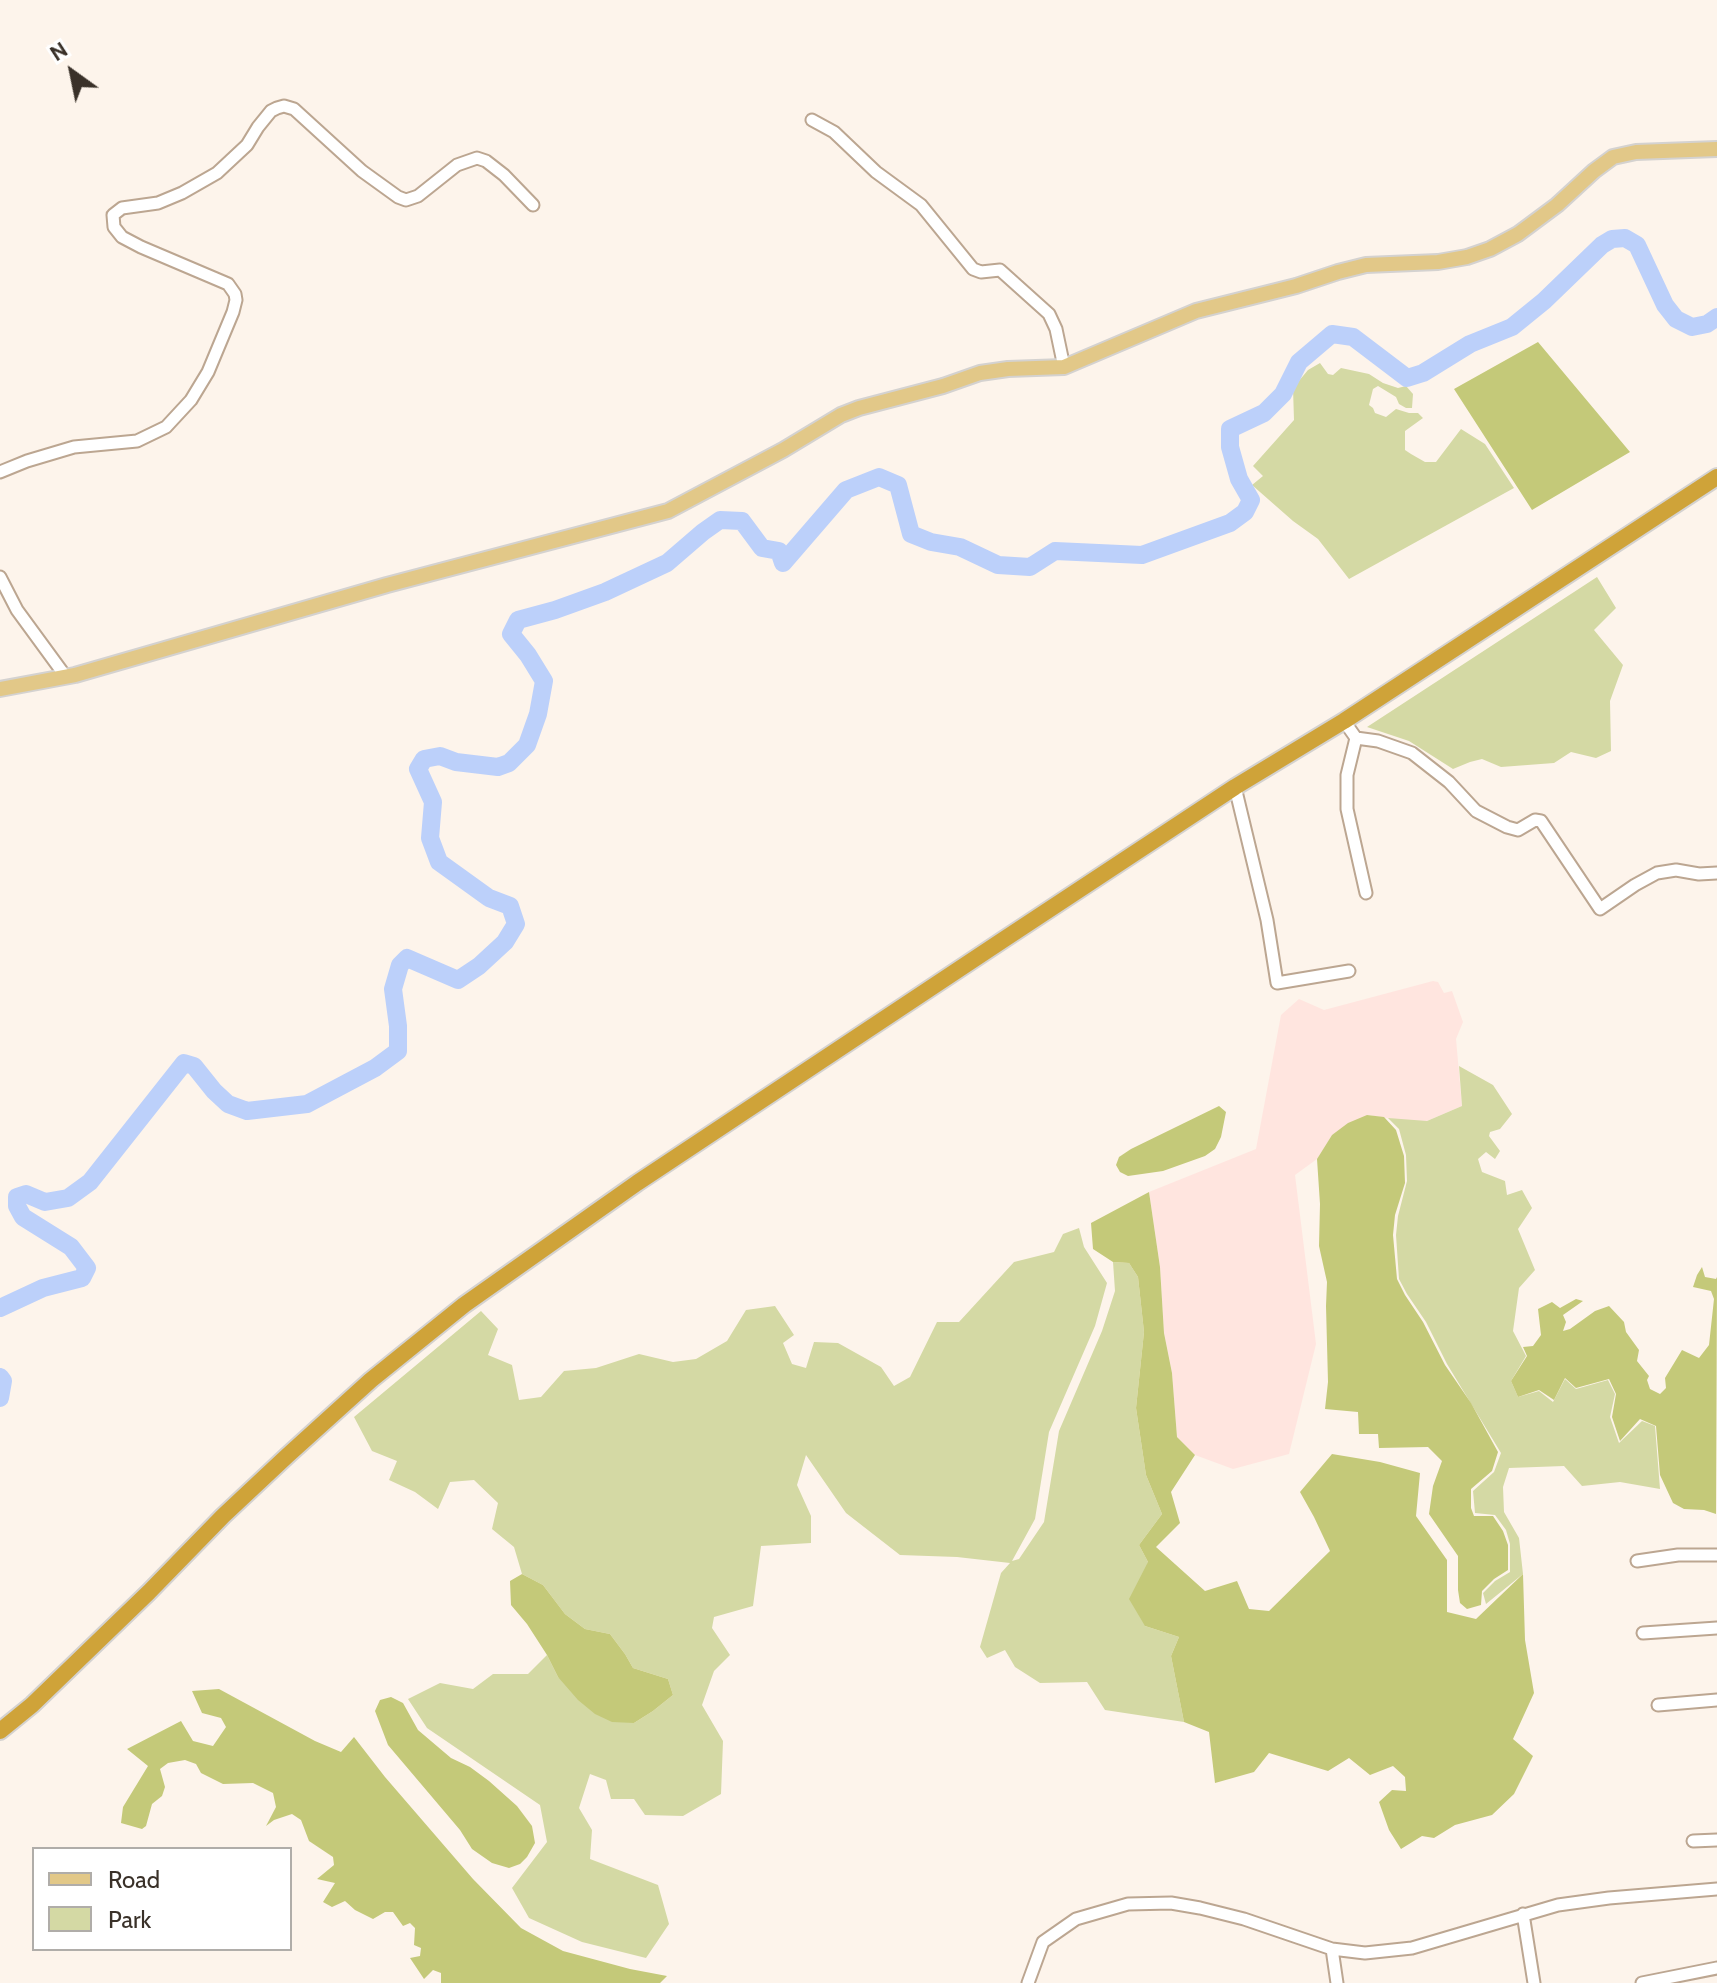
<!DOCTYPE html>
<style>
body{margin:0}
#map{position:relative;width:1717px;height:1983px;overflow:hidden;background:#fdf4eb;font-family:Cabin,sans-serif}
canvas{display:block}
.legend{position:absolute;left:32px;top:1847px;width:260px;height:104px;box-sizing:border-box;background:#fff;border:2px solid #b0ada9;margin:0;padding:10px 14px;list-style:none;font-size:24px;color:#3a3129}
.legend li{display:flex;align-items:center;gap:16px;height:40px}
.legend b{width:40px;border:2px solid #b0ada9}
.north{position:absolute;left:32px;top:32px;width:80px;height:80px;-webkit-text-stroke:6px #fff;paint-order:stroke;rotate:327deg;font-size:22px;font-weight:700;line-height:32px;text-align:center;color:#3a3129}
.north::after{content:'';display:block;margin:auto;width:28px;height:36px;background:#3a3129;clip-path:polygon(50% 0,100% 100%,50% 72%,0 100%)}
</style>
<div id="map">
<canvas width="1717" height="1983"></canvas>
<ul class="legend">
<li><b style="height:10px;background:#e2c888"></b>Road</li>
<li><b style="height:22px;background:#d4d9a4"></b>Park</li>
</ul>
<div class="north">N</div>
</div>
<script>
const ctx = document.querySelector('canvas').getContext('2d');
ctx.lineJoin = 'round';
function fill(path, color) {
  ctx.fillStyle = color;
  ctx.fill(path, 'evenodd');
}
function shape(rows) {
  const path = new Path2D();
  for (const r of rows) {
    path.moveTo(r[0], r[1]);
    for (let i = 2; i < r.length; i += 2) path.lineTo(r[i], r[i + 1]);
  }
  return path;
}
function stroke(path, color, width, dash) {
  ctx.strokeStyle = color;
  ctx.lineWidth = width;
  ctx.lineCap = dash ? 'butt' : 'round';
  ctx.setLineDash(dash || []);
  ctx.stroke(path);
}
const industrial = shape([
 [1433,981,1438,982,1444,993,1452,991,1463,1022,1456,1039,1462,1106,1427,1121,1405,1121,1368,1115,1332,1135,1317,1159,1295,1175,1316,1344,1289,1454,1233,1469,1195,1455,1177,1437,1172,1373,1164,1333,1160,1267,1149,1192,1256,1149,1281,1015,1299,999,1324,1010]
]);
const green = shape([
 [1320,363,1328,374,1333,375,1341,368,1369,374,1383,383,1398,388,1406,386,1413,394,1412,408,1406,408,1399,404,1396,397,1378,386,1373,389,1369,405,1373,408,1375,413,1386,417,1396,409,1409,413,1418,413,1423,418,1405,431,1405,450,1411,454,1425,462,1436,462,1461,429,1485,444,1514,488,1349,579,1318,539,1293,521,1252,485,1263,476,1253,466,1294,420,1293,388,1308,370],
 [1597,577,1616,608,1594,630,1623,665,1610,701,1611,751,1596,758,1571,752,1554,763,1501,767,1482,759,1470,762,1453,769,1409,741,1367,727],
 [1459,1066,1493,1085,1512,1114,1500,1129,1490,1132,1489,1136,1500,1151,1495,1159,1486,1152,1478,1159,1482,1172,1505,1181,1507,1195,1522,1190,1532,1208,1518,1229,1535,1270,1519,1288,1513,1331,1526,1356,1511,1381,1518,1397,1539,1391,1553,1402,1565,1379,1576,1389,1608,1380,1615,1394,1610,1417,1619,1443,1642,1421,1655,1426,1660,1489,1620,1482,1582,1486,1564,1466,1509,1468,1503,1487,1504,1512,1519,1538,1523,1574,1486,1604,1483,1593,1495,1581,1510,1572,1510,1544,1506,1530,1495,1515,1475,1513,1473,1491,1494,1472,1501,1453,1447,1364,1426,1322,1407,1294,1399,1279,1396,1235,1398,1216,1407,1181,1406,1155,1399,1129,1388,1118,1427,1121,1462,1106],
 [1079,1228,1084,1247,1107,1283,1095,1326,1049,1432,1035,1519,1012,1561,1019,1559,1044,1522,1059,1431,1102,1331,1115,1291,1113,1262,1129,1263,1138,1277,1144,1332,1136,1408,1146,1475,1162,1514,1139,1545,1148,1562,1145,1626,1179,1637,1171,1656,1184,1722,1105,1710,1087,1682,1040,1683,1015,1667,1005,1650,987,1658,980,1647,1001,1573,1010,1563,957,1557,900,1555,846,1513,806,1455,797,1485,811,1516,811,1543,761,1546,753,1606,714,1617,712,1628,730,1655,714,1671,702,1705,723,1741,721,1794,683,1816,645,1815,634,1799,611,1799,606,1780,590,1774,579,1808,592,1830,590,1859,658,1885,669,1924,646,1958,582,1942,529,1918,512,1888,547,1842,540,1805,427,1728,408,1699,440,1683,473,1689,493,1674,528,1674,547,1655,558,1677,634,1723,653,1711,673,1695,668,1679,633,1668,625,1654,610,1634,585,1629,565,1614,543,1585,522,1574,514,1547,492,1529,498,1503,474,1480,450,1482,438,1509,415,1492,389,1480,397,1461,372,1451,354,1417,481,1311,498,1329,488,1355,512,1365,519,1400,541,1397,564,1371,596,1368,639,1354,673,1362,696,1359,727,1341,746,1310,775,1306,794,1335,783,1343,792,1364,806,1368,814,1342,838,1343,881,1367,894,1386,910,1377,937,1322,959,1322,1014,1262,1054,1252,1063,1234]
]);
const forest = shape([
 [1538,342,1630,452,1532,510,1454,389],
 [1219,1106,1226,1112,1221,1137,1215,1149,1205,1156,1163,1171,1128,1176,1120,1172,1116,1165,1119,1157,1131,1149],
 [1367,1115,1384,1117,1396,1130,1404,1156,1405,1183,1395,1215,1393,1235,1397,1279,1405,1295,1423,1322,1445,1365,1471,1403,1498,1452,1492,1471,1471,1489,1471,1508,1474,1516,1493,1516,1503,1531,1508,1545,1508,1570,1494,1579,1482,1591,1481,1605,1467,1609,1460,1603,1458,1590,1458,1556,1429,1514,1433,1486,1442,1461,1428,1447,1379,1448,1378,1434,1359,1434,1358,1412,1325,1409,1328,1382,1326,1306,1327,1282,1319,1246,1320,1204,1317,1159,1332,1135,1348,1123],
 [1149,1192,1160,1267,1164,1333,1172,1373,1177,1437,1195,1455,1171,1492,1180,1523,1156,1547,1205,1591,1237,1581,1249,1609,1269,1611,1330,1551,1314,1517,1300,1492,1332,1454,1380,1462,1420,1473,1416,1516,1447,1560,1447,1612,1476,1619,1523,1574,1525,1640,1534,1693,1513,1739,1533,1756,1514,1794,1492,1815,1455,1825,1434,1838,1422,1836,1401,1849,1389,1830,1379,1802,1392,1790,1406,1791,1405,1777,1393,1766,1370,1775,1349,1758,1328,1771,1269,1753,1254,1772,1215,1783,1209,1732,1184,1722,1171,1656,1179,1637,1145,1626,1129,1599,1148,1562,1139,1545,1162,1514,1146,1475,1136,1408,1144,1332,1138,1277,1129,1263,1113,1262,1093,1249,1091,1223],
 [1702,1267,1705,1277,1716,1279,1717,1277,1716,1514,1704,1510,1684,1509,1673,1503,1660,1475,1656,1426,1640,1419,1620,1441,1612,1417,1616,1394,1609,1379,1576,1388,1565,1378,1554,1400,1539,1390,1518,1397,1511,1381,1527,1356,1523,1347,1533,1346,1541,1335,1538,1309,1552,1302,1560,1308,1576,1299,1583,1301,1563,1315,1566,1322,1563,1331,1570,1329,1595,1311,1609,1306,1624,1322,1626,1332,1639,1350,1637,1361,1649,1376,1647,1380,1650,1389,1660,1394,1666,1388,1665,1378,1682,1350,1699,1358,1709,1345,1714,1299,1711,1291,1693,1287,1697,1275],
 [522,1574,543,1585,565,1614,585,1629,610,1634,625,1654,633,1668,668,1679,673,1695,653,1711,634,1723,612,1722,595,1714,578,1700,558,1677,547,1655,527,1624,511,1605,510,1581],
 [219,1689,315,1741,341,1752,354,1737,385,1777,473,1879,521,1928,563,1951,630,1969,667,1976,660,1983,441,1983,441,1973,433,1970,424,1979,410,1958,420,1956,421,1948,414,1945,415,1928,410,1923,403,1926,393,1912,385,1912,373,1919,355,1910,345,1901,332,1907,323,1902,335,1883,317,1879,334,1865,333,1857,309,1841,301,1820,292,1814,274,1820,266,1826,276,1807,273,1793,253,1783,223,1784,201,1773,196,1764,185,1760,168,1763,160,1769,165,1787,162,1796,152,1804,146,1826,142,1829,121,1823,123,1807,148,1766,127,1749,181,1721,193,1741,213,1746,226,1727,221,1718,202,1713,192,1691],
 [391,1697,403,1703,418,1730,451,1758,470,1767,489,1781,517,1806,532,1826,535,1843,527,1857,520,1864,509,1868,492,1863,472,1849,460,1830,388,1745,375,1711,380,1700]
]);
const river = shape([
 [0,1308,43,1288,82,1278,87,1268,71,1247,23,1217,17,1206,17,1197,26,1194,45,1202,68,1198,90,1182,184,1063,194,1066,214,1091,228,1104,247,1111,307,1104,375,1068,398,1051,398,1026,393,989,400,965,407,958,458,980,479,966,505,942,516,924,510,906,489,898,439,862,430,838,433,802,418,769,424,759,440,756,456,762,498,767,509,763,527,745,538,714,544,681,528,655,511,634,518,620,555,610,605,592,667,563,703,532,720,520,742,521,762,548,779,551,783,563,846,490,879,477,898,485,911,534,931,542,960,547,998,565,1030,567,1055,551,1142,555,1230,523,1245,512,1251,500,1239,479,1230,447,1230,429,1264,413,1283,394,1299,362,1332,334,1353,337,1407,378,1423,373,1470,344,1512,327,1544,301,1602,245,1612,239,1625,238,1637,245,1665,305,1676,319,1692,327,1707,324,1717,317],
 [0,1377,3,1381,0,1398]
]);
const minor = shape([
 [812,120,834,132,876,172,921,205,973,269,981,272,1000,270,1049,314,1056,329,1064,367],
 [0,472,27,461,74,447,137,441,166,427,191,400,208,372,233,312,236,300,235,294,228,284,141,247,122,237,114,227,113,215,122,208,158,203,182,193,217,173,247,145,258,127,271,111,277,108,284,106,294,109,362,171,398,197,406,200,418,196,457,165,477,158,486,161,504,175,533,205],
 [0,577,17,610,66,677],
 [1344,721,1356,738,1378,741,1412,753,1449,782,1476,811,1507,827,1518,830,1535,820,1541,821,1600,909,1635,885,1657,873,1676,870,1699,874,1717,873],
 [1356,738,1347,775,1347,809,1366,893],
 [1235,787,1267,920,1277,983,1349,971],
 [1637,1561,1678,1555,1717,1555],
 [1643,1633,1717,1628],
 [1658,1705,1717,1700],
 [1693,1841,1717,1840],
 [1523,1914,1534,1983],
 [1332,1949,1337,1983],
 [1028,1983,1043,1942,1076,1919,1128,1904,1171,1903,1200,1908,1244,1919,1332,1949,1365,1953,1412,1948,1558,1905,1609,1898,1717,1889],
 [1642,1983,1717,1968]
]);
const major = shape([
 [0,689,75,675,387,585,668,511,783,450,841,415,859,408,943,386,980,373,1008,369,1064,367,1196,311,1296,286,1338,272,1366,265,1438,262,1467,257,1490,249,1518,234,1557,205,1594,171,1613,157,1636,152,1717,149]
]);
const highway = shape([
 [0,1731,32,1705,149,1592,223,1516,287,1456,371,1380,464,1305,637,1183,1003,940,1235,787,1344,721,1717,477]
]);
fill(industrial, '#ffe5df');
fill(green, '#d4d9a4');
fill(forest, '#c4c979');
stroke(river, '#bcd0fa', 18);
stroke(minor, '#bca691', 15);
stroke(major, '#d4d2d0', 18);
stroke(highway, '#d4d2d0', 20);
stroke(minor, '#fff', 11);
stroke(major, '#e2c888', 14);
stroke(highway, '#cfa339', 16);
</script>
